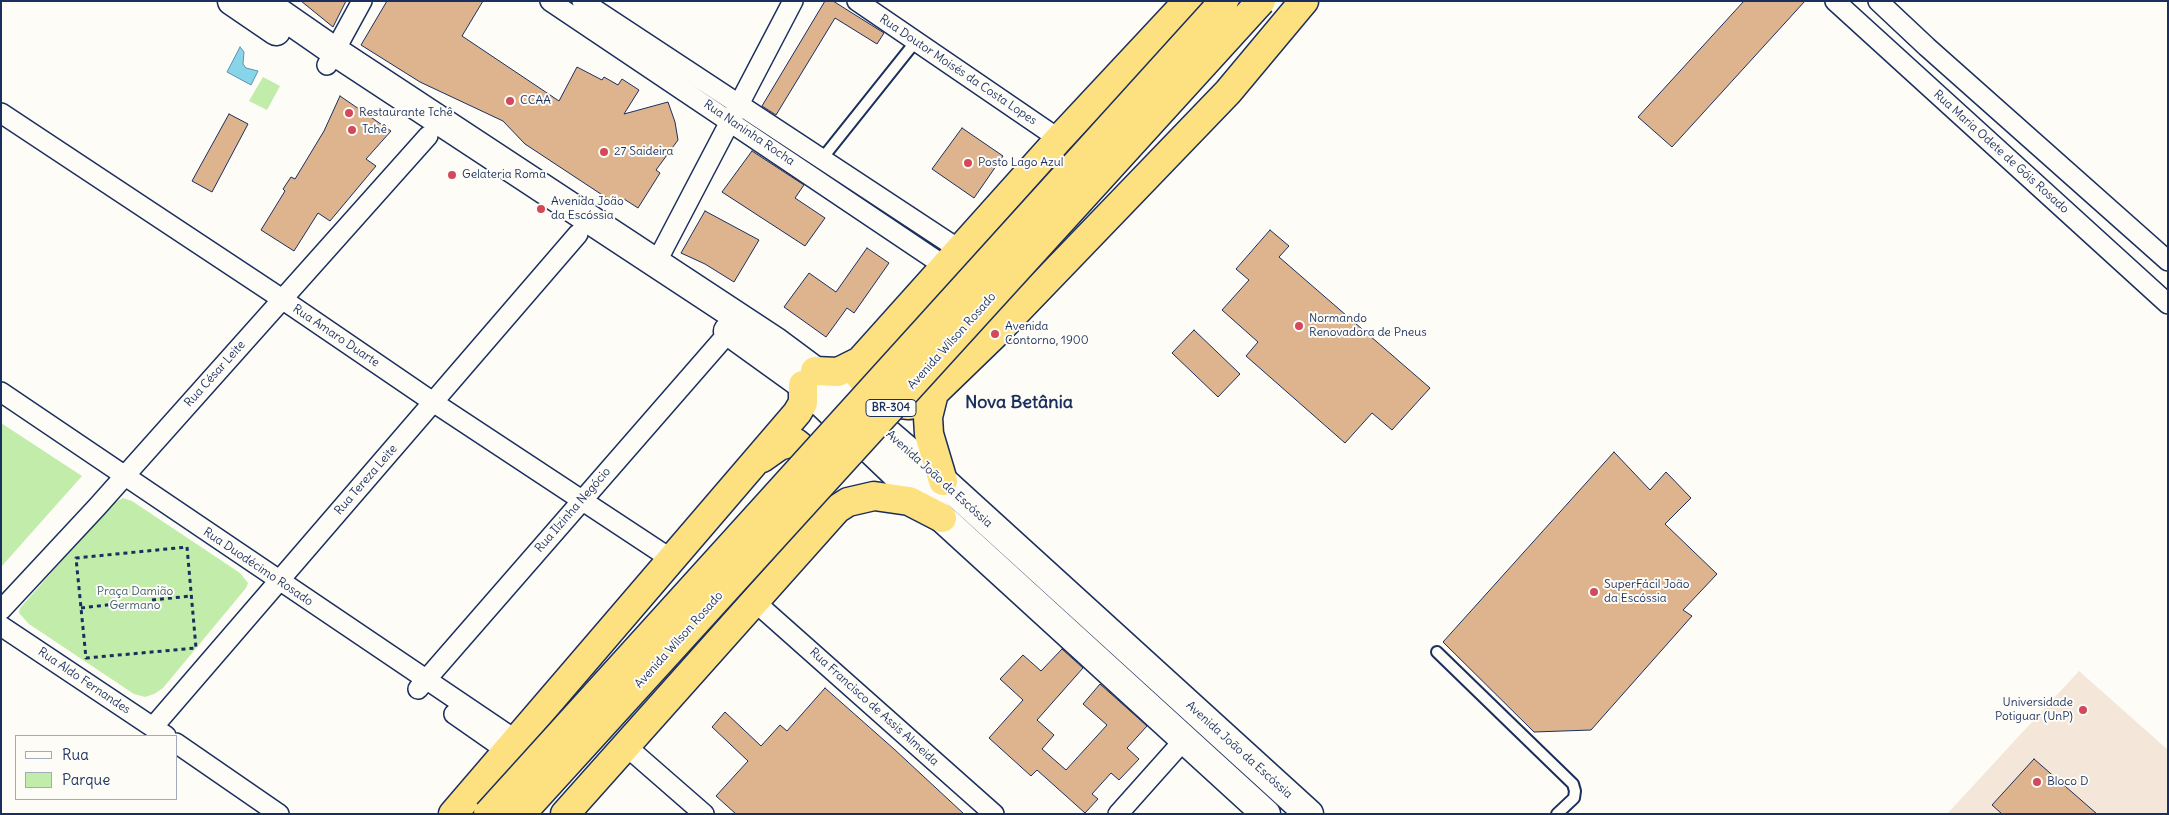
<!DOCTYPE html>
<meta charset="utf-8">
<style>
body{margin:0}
#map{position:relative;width:2169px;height:815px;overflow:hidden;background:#fdfcf7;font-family:Delius,sans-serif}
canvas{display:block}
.frame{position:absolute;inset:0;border:2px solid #1b2f5e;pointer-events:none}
.legend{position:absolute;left:15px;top:735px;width:162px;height:65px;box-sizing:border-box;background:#fdfcf7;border:1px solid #a3aaba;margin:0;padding:6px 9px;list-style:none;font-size:15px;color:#1b2f5e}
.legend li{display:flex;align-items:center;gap:10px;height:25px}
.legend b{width:25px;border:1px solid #a3aaba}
</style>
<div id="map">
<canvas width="2169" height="815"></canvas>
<div class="frame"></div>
<ul class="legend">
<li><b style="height:6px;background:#fdfcf7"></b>Rua</li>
<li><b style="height:14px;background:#c1eca9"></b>Parque</li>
</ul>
</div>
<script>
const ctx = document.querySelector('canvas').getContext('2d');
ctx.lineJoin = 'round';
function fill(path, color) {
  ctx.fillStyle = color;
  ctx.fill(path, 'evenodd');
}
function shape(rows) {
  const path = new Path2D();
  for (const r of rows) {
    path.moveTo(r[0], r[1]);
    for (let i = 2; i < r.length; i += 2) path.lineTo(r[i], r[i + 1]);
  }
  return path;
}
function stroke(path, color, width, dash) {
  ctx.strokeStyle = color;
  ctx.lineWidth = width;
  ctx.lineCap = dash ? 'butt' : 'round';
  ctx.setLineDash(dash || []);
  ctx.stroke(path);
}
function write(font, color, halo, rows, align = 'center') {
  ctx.font = font + ' Delius,sans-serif';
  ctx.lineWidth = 4;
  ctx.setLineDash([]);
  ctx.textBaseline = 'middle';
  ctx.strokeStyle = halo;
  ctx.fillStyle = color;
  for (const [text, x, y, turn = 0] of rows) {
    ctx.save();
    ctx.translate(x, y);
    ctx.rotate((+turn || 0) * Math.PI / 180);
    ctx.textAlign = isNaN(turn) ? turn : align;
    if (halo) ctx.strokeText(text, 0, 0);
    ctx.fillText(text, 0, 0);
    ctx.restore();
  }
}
const built = shape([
 [2079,671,2168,750,2168,814,1947,814]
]);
const green = shape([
 [263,77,280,86,267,110,249,101],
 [1,423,82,476,1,567],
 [123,498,132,501,240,573,248,583,246,588,163,688,154,694,145,697,134,694,29,624,19,613,20,608,112,504]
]);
const water = shape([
 [240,47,244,52,243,64,246,68,258,71,251,85,227,72,240,47]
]);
const building = shape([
 [301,1,346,1,333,27,301,1],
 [387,1,483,1,462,36,559,101,577,67,602,80,604,77,618,85,622,79,639,90,624,114,668,102,675,122,678,140,656,170,660,173,638,208,624,199,619,206,525,144,503,121,420,82,361,45,387,1],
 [825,1,833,1,884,33,877,44,835,18,776,115,762,106,825,1],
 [1744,1,1805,1,1672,147,1638,117,1744,1],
 [340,96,391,131,366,159,376,166,330,221,318,213,294,251,261,230,285,191,283,189,291,177,295,179,324,131,340,96],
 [229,114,248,124,212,192,192,181,229,114],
 [962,128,1003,156,974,198,932,169,962,128],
 [752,151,804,185,795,198,825,218,805,246,722,192,752,151],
 [705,211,759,240,734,282,705,264,681,253,705,211],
 [1270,230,1289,246,1279,257,1430,388,1392,430,1372,413,1345,443,1246,356,1258,342,1222,310,1249,280,1236,269,1270,230],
 [867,248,889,263,854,313,847,308,826,337,784,307,809,273,836,292,867,248],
 [1194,330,1240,374,1218,397,1172,353,1194,330],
 [1614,452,1650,490,1666,472,1691,498,1665,524,1717,574,1683,610,1692,616,1591,730,1534,732,1443,642,1614,452],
 [1062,649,1083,668,1037,720,1054,735,1042,749,1066,770,1107,725,1083,704,1100,684,1147,726,1127,748,1139,759,1119,780,1111,773,1092,794,1098,799,1085,813,1037,770,1031,776,989,738,1023,700,1000,679,1023,655,1041,671,1062,649],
 [825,688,894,749,964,814,736,814,716,796,748,761,712,727,725,712,761,746,780,725,787,731,825,688],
 [2034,759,2097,814,2002,814,1992,805,2034,759]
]);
const path = shape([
 [187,547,196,648,86,658,76,558,187,547],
 [152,600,191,596],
 [81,608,115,604]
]);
const service = shape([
 [821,160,916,41],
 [1437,652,1573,784,1575,791,1574,798,1557,814]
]);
const minor = shape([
 [550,1,946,267],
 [582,1,960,250],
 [857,1,1059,139],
 [1835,1,2168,304],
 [1878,1,1927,47,2168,261],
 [327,65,362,1],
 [1,113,282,299,433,402,671,559],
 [656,263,793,1],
 [1,392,516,740],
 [754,601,994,814],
 [1,610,97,507,428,136],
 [1,626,166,736],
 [418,689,729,332],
 [454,714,507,751],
 [153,727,578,234],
 [176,743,279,814],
 [626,746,704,814],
 [1118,814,1184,740]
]);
const secondary = shape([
 [232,1,276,31],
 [262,1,334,51,776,342,815,371,943,481,1309,814],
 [728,331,803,385,942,518,1266,814]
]);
const trunk = shape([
 [860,361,859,375,873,392,890,403,909,405,920,402,934,393,995,334,1228,92,1304,1],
 [815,371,838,372,860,361,1059,139,1188,1],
 [934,393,928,417,929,434,943,481],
 [762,458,779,446,789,443,796,443,830,471],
 [453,814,797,413,803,403,803,385],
 [565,814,837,509,848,502,874,496,909,501,942,518]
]);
const trunkBridge = shape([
 [488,814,1224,1],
 [521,814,1261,1]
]);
const markers = [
 [510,101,5,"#d1495b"],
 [349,113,5,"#d1495b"],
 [352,130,5,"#d1495b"],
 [604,152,5,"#d1495b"],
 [968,163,5,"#d1495b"],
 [452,175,5,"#d1495b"],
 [541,209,5,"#d1495b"],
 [1299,326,5,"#d1495b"],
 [995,334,5,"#d1495b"],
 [1594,592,5,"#d1495b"],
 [2083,710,5,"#d1495b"],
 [2037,782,5,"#d1495b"]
];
const shields = [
 [891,408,50]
];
const shieldNames = [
 ["BR-304",891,408]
];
const streetNames = [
 ["Rua Doutor Moisés da Costa Lopes",958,70,34],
 ["Rua Naninha Rocha",749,133,34],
 ["Rua Maria Odete de Góis Rosado",2001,152,42],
 ["Rua Amaro Duarte",336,336,34],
 ["Avenida Wilson Rosado",952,341,-48],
 ["Rua César Leite",215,374,-48],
 ["Avenida João da Escóssia",939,479,42],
 ["Rua Tereza Leite",366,480,-49],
 ["Rua Ilzinha Negócio",573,510,-49],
 ["Rua Duodécimo Rosado",258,567,34],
 ["Avenida Wilson Rosado",679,640,-48],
 ["Rua Aldo Fernandes",84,681,34],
 ["Rua Francisco de Assis Almeida",874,707,42],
 ["Avenida João da Escóssia",1239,750,42]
];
const poiNames = [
 ["CCAA",520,101],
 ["Restaurante Tchê",359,113],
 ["Tchê",362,130],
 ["27 Saideira",614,152],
 ["Posto Lago Azul",978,163],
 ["Gelateria Roma",462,175],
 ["Avenida João",551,202],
 ["da Escóssia",551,216],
 ["Normando",1309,319],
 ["Renovadora de Pneus",1309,333],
 ["Avenida",1005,327],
 ["Contorno, 1900",1005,341],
 ["SuperFácil João",1604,585],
 ["da Escóssia",1604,599],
 ["Universidade",2073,703,"right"],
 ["Potiguar (UnP)",2073,717,"right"],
 ["Bloco D",2047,782]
];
const parkNames = [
 ["Praça Damião",135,592],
 ["Germano",135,606]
];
const districtNames = [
 ["Nova Betânia",1019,403]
];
fill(built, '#f4e6d8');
fill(green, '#c1eca9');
fill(water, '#88d4e8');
stroke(water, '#5c92b1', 1);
fill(building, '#deb48f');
stroke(building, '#1b2f5e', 1);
stroke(service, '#1b2f5e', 14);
stroke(minor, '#1b2f5e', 22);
stroke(secondary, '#1b2f5e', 31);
stroke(trunk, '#1b2f5e', 31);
stroke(path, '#1b2f5e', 3, [4, 4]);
stroke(service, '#fdfcf7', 10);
stroke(minor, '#fdfcf7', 19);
stroke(secondary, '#fdfcf7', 28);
stroke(trunk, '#fde080', 28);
stroke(trunkBridge, '#1b2f5e', 31, []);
stroke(trunkBridge, '#fde080', 28);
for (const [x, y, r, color] of markers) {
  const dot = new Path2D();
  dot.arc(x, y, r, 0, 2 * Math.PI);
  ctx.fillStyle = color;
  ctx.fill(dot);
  stroke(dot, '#fdfcf7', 2);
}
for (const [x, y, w] of shields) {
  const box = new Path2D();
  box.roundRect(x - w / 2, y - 8.5, w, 17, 4);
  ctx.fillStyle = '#fdfcf7';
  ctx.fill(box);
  stroke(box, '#1b2f5e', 1);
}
write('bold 11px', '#1b2f5e', null, shieldNames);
write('12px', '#1b2f5e', '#fdfcf7', streetNames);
write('12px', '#1b2f5e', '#fdfcf7', poiNames, 'left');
write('12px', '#445e71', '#fdfcf7', parkNames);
write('bold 18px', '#1b2f5e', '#fdfcf7', districtNames);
</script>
